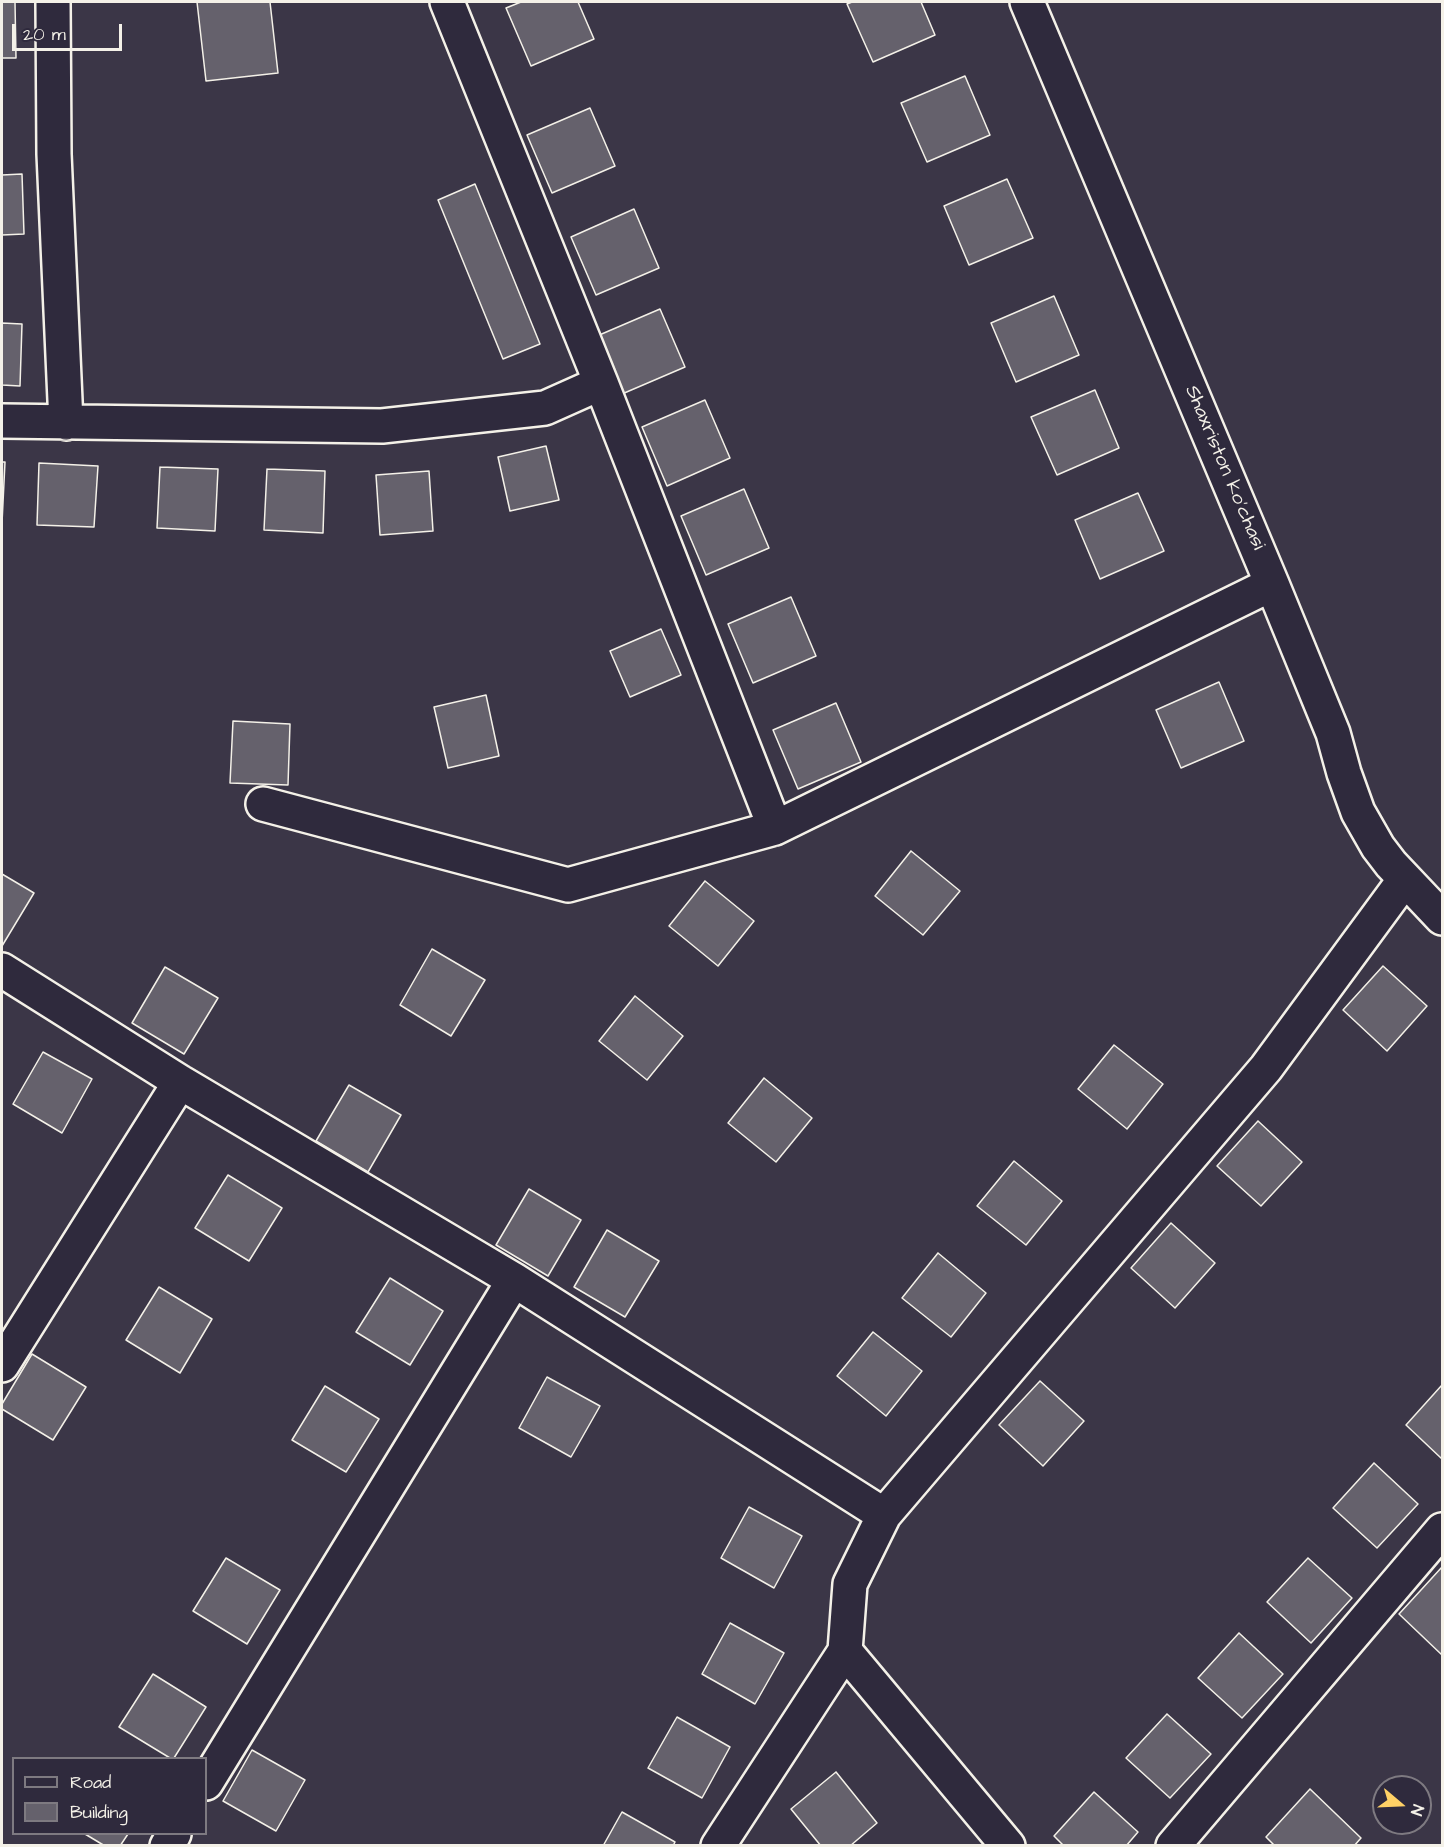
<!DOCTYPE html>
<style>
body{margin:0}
#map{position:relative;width:1444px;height:1847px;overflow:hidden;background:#3b3647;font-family:"Architects Daughter",sans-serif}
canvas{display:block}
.frame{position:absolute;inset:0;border:3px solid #f4f1e8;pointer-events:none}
.legend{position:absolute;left:12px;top:1757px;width:195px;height:78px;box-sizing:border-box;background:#2f2a3d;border:2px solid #7e7a81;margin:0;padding:8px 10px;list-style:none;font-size:18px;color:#f4f1e8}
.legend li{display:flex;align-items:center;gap:12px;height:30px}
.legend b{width:30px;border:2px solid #7e7a81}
.north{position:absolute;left:1372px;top:1775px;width:60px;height:60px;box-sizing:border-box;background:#2f2a3d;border:2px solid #7e7a81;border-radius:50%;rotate:109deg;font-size:16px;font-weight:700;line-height:24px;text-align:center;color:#f4f1e8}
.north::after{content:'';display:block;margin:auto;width:21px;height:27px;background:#ffd166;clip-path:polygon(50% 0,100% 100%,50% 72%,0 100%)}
.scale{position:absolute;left:12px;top:24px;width:110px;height:27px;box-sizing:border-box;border:3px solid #f4f1e8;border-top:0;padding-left:8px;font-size:18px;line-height:21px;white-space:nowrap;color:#f4f1e8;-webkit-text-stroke:4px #2f2a3d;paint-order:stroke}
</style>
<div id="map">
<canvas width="1444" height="1847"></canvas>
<div class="frame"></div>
<ul class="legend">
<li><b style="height:8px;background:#2f2a3d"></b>Road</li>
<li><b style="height:16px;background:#65616c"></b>Building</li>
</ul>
<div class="north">N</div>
<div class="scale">20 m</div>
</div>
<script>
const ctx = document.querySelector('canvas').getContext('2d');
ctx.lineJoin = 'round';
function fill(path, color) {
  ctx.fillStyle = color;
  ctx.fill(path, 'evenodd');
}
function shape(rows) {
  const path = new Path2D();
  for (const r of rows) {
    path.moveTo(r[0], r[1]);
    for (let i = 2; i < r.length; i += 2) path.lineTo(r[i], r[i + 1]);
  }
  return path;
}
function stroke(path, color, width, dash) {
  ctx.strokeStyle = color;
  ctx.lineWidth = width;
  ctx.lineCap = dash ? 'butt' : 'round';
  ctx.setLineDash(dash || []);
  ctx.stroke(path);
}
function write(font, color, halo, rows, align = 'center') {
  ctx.font = font + ' "Architects Daughter",sans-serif';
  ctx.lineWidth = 5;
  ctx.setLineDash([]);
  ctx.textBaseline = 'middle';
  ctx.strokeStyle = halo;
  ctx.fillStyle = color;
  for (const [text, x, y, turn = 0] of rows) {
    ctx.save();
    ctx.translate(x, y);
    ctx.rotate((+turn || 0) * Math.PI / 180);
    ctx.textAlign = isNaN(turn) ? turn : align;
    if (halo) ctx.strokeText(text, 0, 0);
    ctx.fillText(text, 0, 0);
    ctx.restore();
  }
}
const building = shape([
 [2,2,15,2,16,58,2,58,2,2],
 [197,2,270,2,278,73,206,81,197,2],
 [521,2,578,2,594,39,531,66,506,8,521,2],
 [852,2,921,2,935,35,873,62,847,4,852,2],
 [965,76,990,135,927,162,901,103,965,76],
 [590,108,615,166,552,193,527,135,590,108],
 [22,174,24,234,2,235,2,175,22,174],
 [1007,179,1033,238,969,265,944,206,1007,179],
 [475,184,540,344,503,359,438,200,475,184],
 [634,209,659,268,596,295,571,237,634,209],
 [1054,296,1079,355,1016,382,991,323,1054,296],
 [660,309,685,367,622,394,597,336,660,309],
 [2,323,22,324,20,386,2,385,2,323],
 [1095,390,1119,448,1057,475,1031,417,1095,390],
 [705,400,730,458,667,486,642,427,705,400],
 [546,446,559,500,510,511,498,457,546,446],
 [2,462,5,462,2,523,2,462],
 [39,463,98,466,94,527,37,525,39,463],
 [160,467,218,469,215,531,157,528,160,467],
 [267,469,325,471,323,533,264,530,267,469],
 [429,471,433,531,380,535,376,475,429,471],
 [744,489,769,548,706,575,681,516,744,489],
 [1138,493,1164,551,1100,579,1075,520,1138,493],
 [791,597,816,656,753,683,728,624,791,597],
 [661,629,681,675,630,697,610,651,661,629],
 [1219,682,1244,741,1181,768,1156,710,1219,682],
 [486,695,499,756,448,768,434,707,486,695],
 [836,703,861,762,798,789,773,730,836,703],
 [233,721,290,724,288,785,230,783,233,721],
 [911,851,960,891,923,935,875,896,911,851],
 [2,874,34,893,2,946,2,874],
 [705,881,754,921,718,966,669,926,705,881],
 [432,949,485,980,451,1036,400,1005,432,949],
 [1383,966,1427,1006,1387,1051,1343,1010,1383,966],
 [165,967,218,998,184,1054,132,1023,165,967],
 [635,996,683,1036,647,1080,599,1041,635,996],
 [1114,1045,1163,1084,1127,1129,1078,1089,1114,1045],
 [43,1052,92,1079,62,1133,13,1104,43,1052],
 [764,1078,812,1118,776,1162,728,1123,764,1078],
 [349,1085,401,1115,368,1172,316,1141,349,1085],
 [1258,1121,1302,1162,1261,1206,1217,1166,1258,1121],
 [1014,1161,1062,1201,1026,1245,977,1206,1014,1161],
 [228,1175,282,1208,249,1261,195,1228,228,1175],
 [529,1189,581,1220,548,1276,496,1245,529,1189],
 [1171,1223,1215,1263,1175,1308,1131,1268,1171,1223],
 [607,1230,659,1261,625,1317,574,1287,607,1230],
 [938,1253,986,1293,951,1337,902,1298,938,1253],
 [390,1278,443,1311,410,1365,356,1332,390,1278],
 [159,1287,212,1319,180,1373,126,1340,159,1287],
 [873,1332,922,1371,886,1416,837,1376,873,1332],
 [32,1354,86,1387,53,1440,2,1409,2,1404,32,1354],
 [547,1377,600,1406,571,1457,519,1428,547,1377],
 [1040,1381,1084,1421,1043,1466,999,1425,1040,1381],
 [1442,1385,1442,1459,1406,1425,1442,1385],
 [325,1386,379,1419,346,1472,292,1440,325,1386],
 [1374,1463,1418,1504,1377,1548,1333,1508,1374,1463],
 [749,1507,802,1536,774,1588,721,1558,749,1507],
 [226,1558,280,1590,247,1644,193,1611,226,1558],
 [1308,1558,1352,1598,1311,1643,1267,1602,1308,1558],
 [1442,1567,1442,1655,1399,1614,1442,1567],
 [730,1623,784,1653,755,1704,702,1674,730,1623],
 [1239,1633,1283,1674,1242,1718,1198,1678,1239,1633],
 [153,1674,206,1707,174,1758,170,1758,119,1727,153,1674],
 [1167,1714,1211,1754,1170,1798,1126,1758,1167,1714],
 [677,1717,730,1747,702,1798,648,1768,677,1717],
 [252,1750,305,1780,276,1831,223,1801,252,1750],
 [836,1772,877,1823,850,1846,821,1846,791,1809,836,1772],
 [1310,1789,1361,1838,1354,1846,1275,1846,1266,1837,1310,1789],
 [1094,1792,1138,1832,1126,1846,1064,1846,1054,1836,1094,1792],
 [622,1812,675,1842,673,1846,603,1846,622,1812],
 [85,1834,128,1834,120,1846,105,1846,85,1834]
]);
const minor = shape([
 [53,2,54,154,66,423],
 [447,2,601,383,775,828],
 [1027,2,1272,584,1333,733,1344,773,1358,812,1378,847,1391,864,1442,918],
 [2,421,382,426,545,408,601,383],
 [263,804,568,885,775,828,1272,584],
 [2,970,180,1082,514,1280,884,1515],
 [2,1365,180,1082],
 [845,1651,1008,1846],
 [206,1783,514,1280],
 [167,1846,174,1834],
 [718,1846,845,1651,850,1584,884,1515,1266,1068,1405,879],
 [1173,1846,1442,1530]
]);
const streetNames = [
 ["Shaxriston ko'chasi",1224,468,67]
];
fill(building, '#65616c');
stroke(building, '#f4f1e8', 1.5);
stroke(minor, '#f4f1e8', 38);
stroke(minor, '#2f2a3d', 33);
write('20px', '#f4f1e8', '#2f2a3d', streetNames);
</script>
